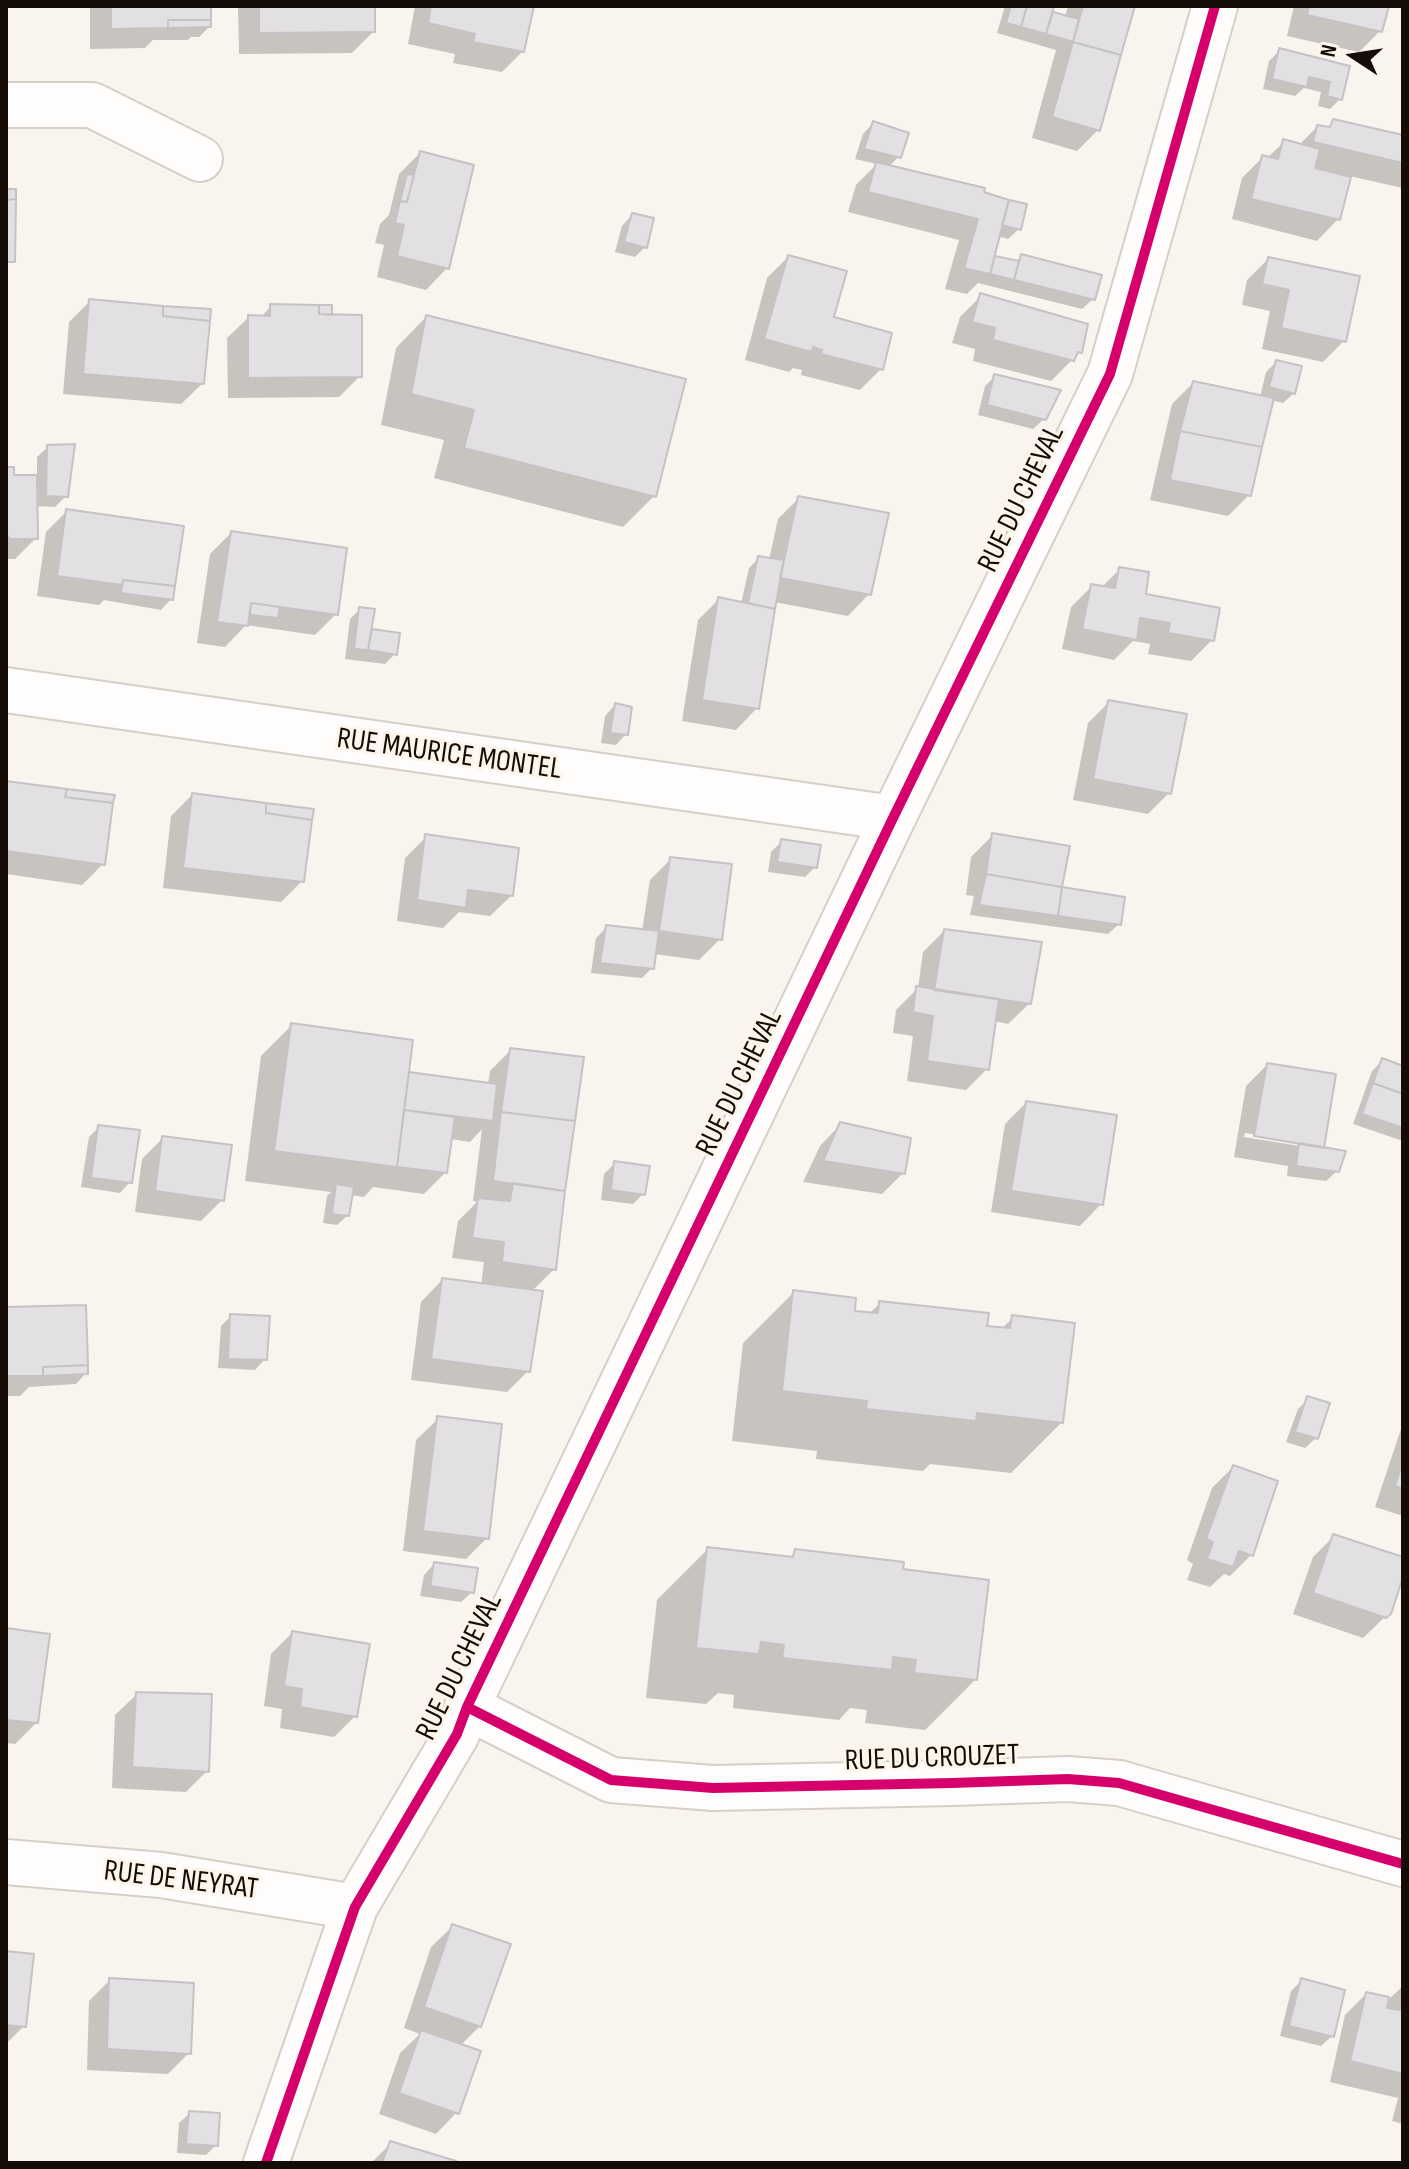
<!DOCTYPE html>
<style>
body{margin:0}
#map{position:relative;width:1409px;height:2169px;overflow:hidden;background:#f9f4ee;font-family:"Sofia Sans Condensed",sans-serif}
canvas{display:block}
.frame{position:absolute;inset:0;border:8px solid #140c05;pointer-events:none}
.north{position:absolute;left:1313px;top:16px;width:80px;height:80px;-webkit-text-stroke:6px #fdf4ea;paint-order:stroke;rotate:282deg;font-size:22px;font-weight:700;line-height:32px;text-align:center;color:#140c05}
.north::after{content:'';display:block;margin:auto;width:28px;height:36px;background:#140c05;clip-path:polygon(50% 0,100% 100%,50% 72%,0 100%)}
</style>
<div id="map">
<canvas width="1409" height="2169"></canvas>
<div class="frame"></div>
<div class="north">N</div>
</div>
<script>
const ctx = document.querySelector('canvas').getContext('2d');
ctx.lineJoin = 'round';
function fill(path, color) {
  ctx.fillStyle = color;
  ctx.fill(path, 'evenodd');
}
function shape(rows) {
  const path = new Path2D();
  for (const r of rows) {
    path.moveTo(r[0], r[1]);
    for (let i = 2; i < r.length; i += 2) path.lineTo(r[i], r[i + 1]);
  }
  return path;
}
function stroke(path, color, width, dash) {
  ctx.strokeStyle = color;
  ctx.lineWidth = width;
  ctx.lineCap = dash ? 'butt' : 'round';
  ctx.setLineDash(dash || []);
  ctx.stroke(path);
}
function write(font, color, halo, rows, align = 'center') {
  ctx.font = font + ' "Sofia Sans Condensed",sans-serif';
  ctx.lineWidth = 6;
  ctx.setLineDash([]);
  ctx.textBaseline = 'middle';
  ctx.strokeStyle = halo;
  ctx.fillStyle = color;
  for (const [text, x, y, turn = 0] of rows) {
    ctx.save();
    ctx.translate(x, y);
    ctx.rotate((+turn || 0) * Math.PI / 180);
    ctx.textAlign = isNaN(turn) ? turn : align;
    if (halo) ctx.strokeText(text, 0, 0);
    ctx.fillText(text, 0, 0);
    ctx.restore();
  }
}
const shadow = shape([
 [90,6,209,6,209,27,199,37,191,37,188,40,153,40,145,48,90,49],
 [238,6,373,6,373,32,352,53,239,54],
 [415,6,532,6,523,51,502,72,453,63,455,54,408,44],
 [1005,6,1052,6,1050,14,1065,17,1068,6,1133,6,1098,130,1077,151,1032,138,1056,50,997,33],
 [1294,6,1387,6,1380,31,1359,52,1287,36],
 [1280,50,1348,67,1340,99,1330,109,1318,106,1321,92,1304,88,1295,96,1263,89,1269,61],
 [1333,122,1403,137,1403,188,1349,176,1338,219,1317,241,1232,219,1242,178,1263,157,1267,158,1284,142,1299,145,1317,127,1326,129],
 [873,123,899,156,889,167,982,194,1019,229,1008,239,998,236,993,257,1015,263,1021,257,1093,299,1082,309,978,283,967,294,945,289,959,240,848,212,856,185,877,164,855,159,863,134],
 [420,153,472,166,447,268,426,290,377,277,384,245,375,243,380,224,389,215,399,174],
 [632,215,645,247,635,257,615,252,622,226],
 [788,257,832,319,881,369,860,390,801,375,802,370,793,368,789,372,745,360,767,278],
 [1268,259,1344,341,1323,362,1262,349,1270,311,1242,305,1247,280],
 [981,296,1080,352,1051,381,973,361,975,349,952,343,960,317],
 [90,301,203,383,181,404,63,394,69,322],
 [271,306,330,316,360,376,339,397,228,398,227,338,249,317,260,318],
 [426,317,654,496,623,527,434,478,444,440,381,425,396,348],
 [1276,362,1294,393,1283,403,1271,400,1249,495,1228,516,1150,500,1172,404,1193,383,1260,397,1266,372],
 [995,376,1044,419,1033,429,978,415,985,386],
 [48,447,66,496,55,507,35,506,36,538,15,559,6,559,6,469,12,477,37,477,37,457],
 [799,498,869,594,848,616,774,602,757,708,736,730,682,721,698,620,719,599,741,604,749,568,759,558,769,560,778,519],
 [67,511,171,599,161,610,104,600,99,605,37,596,46,532],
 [231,533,336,614,315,635,246,625,225,647,197,643,210,554],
 [1120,569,1143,596,1212,640,1191,661,1148,654,1150,644,1133,641,1114,660,1062,649,1071,607,1092,586,1101,588],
 [360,609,370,631,398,635,395,654,385,664,345,659,350,619],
 [1109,702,1169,793,1148,814,1073,800,1088,723],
 [615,705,626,734,616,745,601,743,605,716],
 [6,783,103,864,82,885,6,874],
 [192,795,302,881,281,902,163,888,171,816],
 [992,836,1060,888,1119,924,1108,934,970,915,974,896,966,895,971,857],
 [426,837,512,895,490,916,459,912,443,928,397,921,405,858],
 [782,841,815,867,805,877,768,872,771,852],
 [671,859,720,939,699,960,654,954,652,968,642,978,591,973,596,938,607,927,642,931,650,880],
 [944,931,1030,1003,1008,1024,994,1021,987,1069,966,1090,907,1081,913,1036,893,1033,896,1010,918,988,923,952],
 [292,1025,407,1074,488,1085,490,1071,511,1050,554,1269,531,1292,528,1371,507,1392,411,1380,421,1302,442,1280,481,1286,484,1262,452,1258,458,1221,477,1202,473,1201,482,1129,470,1142,450,1139,446,1172,424,1194,373,1187,364,1197,351,1195,348,1215,337,1225,323,1223,327,1196,331,1192,245,1181,261,1056],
 [1382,1061,1403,1068,1403,1141,1353,1124,1372,1071],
 [1267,1065,1337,1171,1326,1181,1287,1176,1288,1166,1234,1157,1246,1086],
 [1245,1133,1303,1142,1300,1146,1244,1137],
 [1026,1103,1101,1204,1080,1226,991,1212,1005,1124],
 [841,1124,903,1173,882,1194,803,1182,820,1146],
 [99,1127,130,1182,120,1193,81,1187,89,1137],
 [163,1138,222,1200,201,1221,135,1212,142,1159],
 [615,1163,643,1194,633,1204,601,1200,604,1174],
 [794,1292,852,1312,869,1314,880,1303,985,1328,1001,1329,1013,1318,1062,1422,1011,1473,930,1464,923,1471,816,1459,817,1451,732,1441,743,1343],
 [6,1309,86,1373,76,1384,29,1387,20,1396,6,1396],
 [231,1316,265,1359,255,1370,218,1368,221,1326],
 [1308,1399,1316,1438,1305,1448,1286,1442,1298,1409],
 [438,1419,487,1538,466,1559,403,1551,416,1440],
 [1403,1423,1403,1516,1375,1507],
 [1233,1467,1251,1555,1230,1576,1224,1574,1210,1587,1187,1580,1193,1564,1187,1560,1212,1488],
 [1334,1536,1403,1559,1403,1571,1389,1613,1363,1638,1293,1614,1313,1557],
 [708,1549,789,1558,796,1551,901,1571,976,1679,925,1730,865,1723,867,1710,850,1708,839,1720,733,1708,734,1695,718,1693,706,1704,646,1698,657,1600],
 [434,1564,472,1592,461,1602,420,1596,424,1575],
 [6,1630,36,1723,15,1744,6,1743],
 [292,1633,355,1716,334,1737,280,1728,282,1709,264,1706,271,1654],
 [137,1694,207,1771,186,1792,112,1788,115,1715],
 [453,1926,480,2026,460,2046,457,2112,436,2134,379,2114,400,2053,420,2034,404,2028,431,1947],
 [6,1953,24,2026,6,2044],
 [110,1980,189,2053,168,2074,87,2070,89,2001],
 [1301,1981,1332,2036,1321,2046,1280,2036,1291,1991],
 [1403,1986,1403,2124,1392,2121,1398,2098,1330,2082,1345,2015,1366,1994,1389,1999],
 [190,2113,216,2145,206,2155,177,2153,179,2123],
 [391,2143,453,2163,371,2163]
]);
const building = shape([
 [111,6,211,6,211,20,168,20,168,28,111,29,111,6],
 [259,6,375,6,375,32,259,33,259,6],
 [431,6,534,6,524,52,473,42,475,34,428,23,431,6],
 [1011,6,1027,6,1021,27,1006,23,1011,6],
 [1027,6,1054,6,1046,34,1021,27,1027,6],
 [1083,6,1135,6,1121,55,1073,42,1083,6],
 [1309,6,1389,6,1382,32,1307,15,1309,6],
 [1053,12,1079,19,1073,42,1046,34,1053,12],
 [168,20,211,20,211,27,168,28,168,20],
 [1073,42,1121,55,1100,131,1052,117,1073,42],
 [1279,48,1350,66,1342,100,1327,96,1330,82,1309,77,1307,87,1272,79,1279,48],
 [1333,119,1403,135,1403,163,1313,142,1317,125,1330,127,1333,119],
 [873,121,909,133,901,158,864,149,873,121],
 [1283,139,1320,149,1315,168,1351,177,1340,220,1251,199,1262,155,1278,159,1283,139],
 [420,151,474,165,449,269,397,256,404,225,395,223,400,201,407,202,420,151],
 [876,162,985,188,984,192,1009,200,990,274,964,268,978,219,868,192,876,162],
 [407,174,414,175,407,202,400,201,407,174],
 [6,189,16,189,16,199,6,200,6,189],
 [16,199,15,262,6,262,6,200,16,199],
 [1009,200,1027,204,1021,230,1002,225,1009,200],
 [632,213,654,218,647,248,624,242,632,213],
 [1021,254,1102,275,1095,300,1014,280,1021,254],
 [788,255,847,271,834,317,892,333,883,370,821,354,822,350,813,347,812,352,764,339,788,255],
 [995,256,1019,261,1014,280,990,274,995,256],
 [1268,257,1360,276,1346,342,1281,328,1289,290,1262,284,1268,257],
 [980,293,1088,324,1082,353,1078,352,1074,361,993,340,995,328,972,322,980,293],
 [89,299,163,306,163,316,210,321,204,384,83,374,89,299],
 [270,304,319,305,319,314,362,315,362,377,248,378,248,315,270,316,270,304],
 [319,305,332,305,332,315,319,314,319,305],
 [163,306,211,309,210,321,163,316,163,306],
 [426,315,686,379,656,497,464,448,474,410,411,394,426,315],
 [1276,360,1302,366,1295,394,1269,387,1276,360],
 [994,374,1061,390,1046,420,987,405,994,374],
 [1193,381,1274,398,1262,447,1180,431,1193,381],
 [1180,431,1262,447,1251,496,1170,480,1180,431],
 [75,444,68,497,46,496,47,445,75,444],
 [6,467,14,467,14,475,37,475,38,539,10,539,6,535,6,467],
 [798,496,889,513,871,595,780,578,798,496],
 [66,509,184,526,175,586,123,580,122,585,57,576,66,509],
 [231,531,347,548,338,615,251,603,248,626,217,622,231,531],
 [758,556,784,560,775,609,748,603,758,556],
 [1119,567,1149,572,1146,594,1220,608,1214,641,1168,633,1170,623,1140,618,1137,640,1082,629,1091,584,1115,588,1119,567],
 [123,580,175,586,173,600,121,593,123,580],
 [718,597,775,609,759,709,702,700,718,597],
 [251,603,280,607,278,618,250,615,251,603],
 [359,607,375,609,368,650,354,649,359,607],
 [372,629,400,633,397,655,368,650,372,629],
 [1108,700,1187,714,1171,794,1093,779,1108,700],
 [615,703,632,707,628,735,610,733,615,703],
 [6,781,67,789,65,797,113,803,105,865,6,851,6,781],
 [67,789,115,795,113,803,65,797,67,789],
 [192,793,266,803,266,813,312,820,304,882,183,868,192,793],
 [266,803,314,809,312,820,266,813,266,803],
 [992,833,1070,846,1062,887,986,874,992,833],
 [425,834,519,848,513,896,468,890,466,908,417,900,425,834],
 [781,839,821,845,817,868,777,862,781,839],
 [670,857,732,864,722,940,659,931,670,857],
 [986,874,1062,887,1058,916,979,905,986,874],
 [1062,887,1125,897,1121,925,1058,916,1062,887],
 [606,925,659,931,654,969,600,963,606,925],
 [944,929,1042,942,1031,1004,934,990,944,929],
 [916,986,999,999,989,1070,927,1061,933,1016,913,1012,916,986],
 [291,1023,413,1040,397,1167,274,1151,291,1023],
 [510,1048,584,1057,575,1121,501,1112,510,1048],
 [1382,1058,1403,1066,1403,1094,1373,1083,1382,1058],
 [1267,1063,1336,1074,1324,1148,1254,1136,1267,1063],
 [409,1072,497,1084,493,1121,404,1110,409,1072],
 [1373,1083,1403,1094,1403,1128,1362,1114,1373,1083],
 [1026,1101,1117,1115,1103,1205,1011,1191,1026,1101],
 [404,1110,455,1117,447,1173,397,1167,404,1110],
 [501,1112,575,1121,565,1191,493,1181,501,1112],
 [840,1122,911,1138,905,1174,823,1161,840,1122],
 [98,1125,140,1130,132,1183,91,1178,98,1125],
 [162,1136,232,1145,224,1201,155,1191,162,1136],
 [1299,1143,1346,1151,1339,1172,1296,1166,1299,1143],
 [614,1161,650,1166,645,1195,611,1190,614,1161],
 [513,1183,565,1191,556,1270,502,1262,504,1242,472,1238,478,1198,510,1201,513,1183],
 [336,1184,354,1187,349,1216,332,1214,336,1184],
 [442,1278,543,1291,530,1372,431,1359,442,1278],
 [793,1290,856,1298,855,1311,878,1313,879,1301,989,1313,987,1326,1010,1328,1012,1315,1075,1323,1063,1423,977,1413,976,1421,866,1409,867,1401,782,1391,793,1290],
 [86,1305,88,1365,43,1367,43,1376,6,1376,6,1307,86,1305],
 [230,1314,270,1316,267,1360,228,1359,230,1314],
 [88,1365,88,1374,43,1376,43,1367,88,1365],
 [1307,1396,1330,1403,1318,1439,1295,1432,1307,1396],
 [437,1416,502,1424,489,1539,423,1531,437,1416],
 [1403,1461,1403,1489,1395,1486,1403,1461],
 [1233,1465,1278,1481,1253,1556,1239,1551,1233,1567,1207,1559,1213,1542,1206,1539,1233,1465],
 [1333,1534,1403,1557,1403,1577,1391,1614,1386,1618,1313,1593,1333,1534],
 [707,1547,793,1557,795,1549,904,1562,903,1569,989,1580,977,1680,914,1673,916,1660,893,1657,892,1670,782,1658,784,1645,761,1642,759,1654,696,1648,707,1547],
 [434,1562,478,1568,474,1593,430,1586,434,1562],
 [6,1628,50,1634,38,1723,6,1720,6,1628],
 [292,1631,370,1644,357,1717,300,1707,302,1689,284,1686,292,1631],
 [136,1692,212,1694,209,1772,132,1767,136,1692],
 [452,1924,511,1944,481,2027,424,2007,452,1924],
 [6,1951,34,1954,26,2027,6,2025,6,1951],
 [109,1978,194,1983,191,2054,107,2049,109,1978],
 [1301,1978,1345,1990,1334,2037,1289,2026,1301,1978],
 [1366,1992,1389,1997,1387,2008,1400,2010,1403,1999,1403,2074,1350,2061,1366,1992],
 [421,2030,481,2051,459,2114,399,2093,421,2030],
 [189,2111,220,2113,218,2146,186,2144,189,2111],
 [390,2141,456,2161,455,2163,382,2163,390,2141]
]);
const street = shape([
 [6,105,92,105,200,159],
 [6,690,893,818],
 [467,1707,611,1780,713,1788,952,1783,1068,1779,1119,1783,1403,1864],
 [6,1862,161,1875,355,1907],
 [266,2163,355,1907,457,1734,467,1707,893,818,1110,374,1215,6]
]);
const cycleway = shape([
 [467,1707,611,1780,713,1788,952,1783,1068,1779,1119,1783,1403,1864],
 [266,2163,355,1907,457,1734,467,1707,893,818,1110,374,1215,6]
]);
const streetNames = [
 ["RUE DU CHEVAL",1022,499,-64],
 ["RUE MAURICE MONTEL",449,755,8],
 ["RUE DU CHEVAL",740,1083,-64],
 ["RUE DU CHEVAL",460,1667,-64],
 ["RUE DU CROUZET",932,1759,-2],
 ["RUE DE NEYRAT",181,1881,7]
];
fill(shadow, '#0003');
fill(building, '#e3e0e3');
stroke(building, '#c5c2c5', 2);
stroke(street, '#d6cfc8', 48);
stroke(street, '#fefdfc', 44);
stroke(cycleway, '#d6006c', 10);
write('30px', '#140c05', '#fdf4ea', streetNames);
</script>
